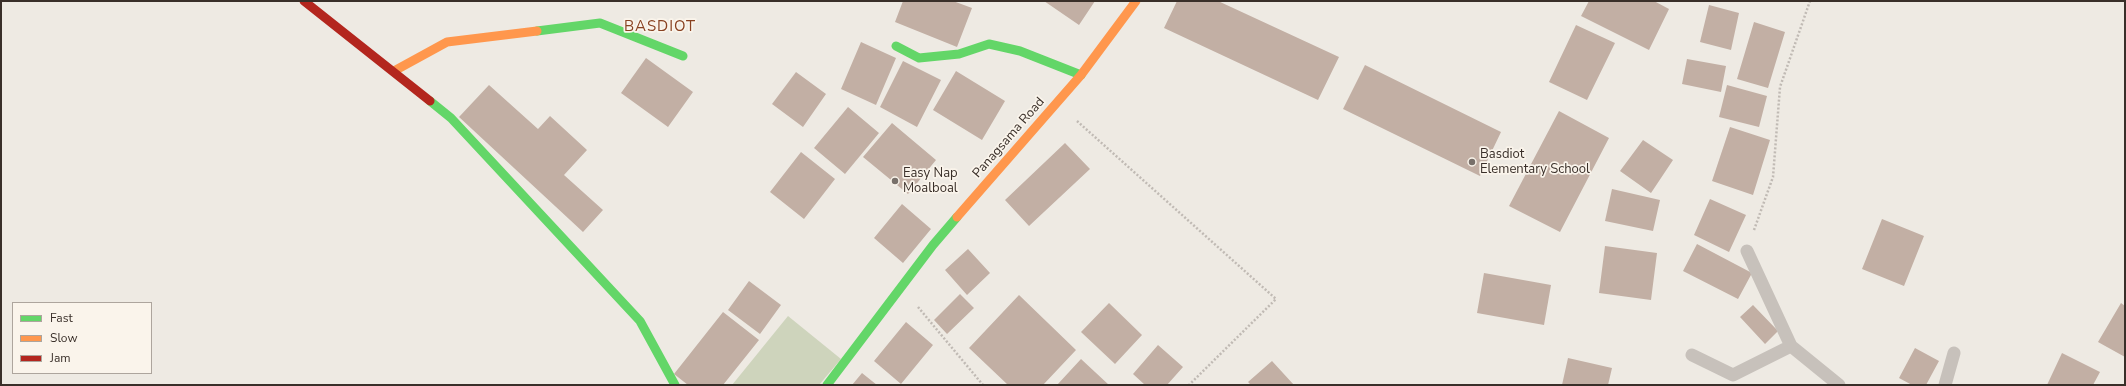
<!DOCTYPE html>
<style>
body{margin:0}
#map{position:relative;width:2126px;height:386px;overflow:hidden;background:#eeeae3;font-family:"Nunito Sans",sans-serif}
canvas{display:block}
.frame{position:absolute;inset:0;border:2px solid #392f29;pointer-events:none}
.legend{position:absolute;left:12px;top:302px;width:140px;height:72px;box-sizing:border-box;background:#faf4eb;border:1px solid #ada59d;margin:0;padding:5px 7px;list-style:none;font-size:12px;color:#392f29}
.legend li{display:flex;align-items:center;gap:8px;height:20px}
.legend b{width:20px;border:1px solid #ada59d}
</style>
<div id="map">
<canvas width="2126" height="386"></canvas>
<div class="frame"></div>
<ul class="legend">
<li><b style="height:5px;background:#63d668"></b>Fast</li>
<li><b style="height:5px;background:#ff974d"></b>Slow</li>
<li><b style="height:5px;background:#b3261e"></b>Jam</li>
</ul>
</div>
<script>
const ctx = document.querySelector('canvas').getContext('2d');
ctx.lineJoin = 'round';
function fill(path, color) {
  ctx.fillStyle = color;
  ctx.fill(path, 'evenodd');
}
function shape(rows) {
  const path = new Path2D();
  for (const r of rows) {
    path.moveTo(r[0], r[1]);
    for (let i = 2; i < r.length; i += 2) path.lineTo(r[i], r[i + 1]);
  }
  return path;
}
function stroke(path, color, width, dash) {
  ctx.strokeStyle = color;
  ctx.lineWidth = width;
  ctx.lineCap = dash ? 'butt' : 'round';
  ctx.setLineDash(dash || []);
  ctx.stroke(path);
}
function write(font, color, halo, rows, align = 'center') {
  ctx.font = font + ' "Nunito Sans",sans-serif';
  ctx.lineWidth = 3.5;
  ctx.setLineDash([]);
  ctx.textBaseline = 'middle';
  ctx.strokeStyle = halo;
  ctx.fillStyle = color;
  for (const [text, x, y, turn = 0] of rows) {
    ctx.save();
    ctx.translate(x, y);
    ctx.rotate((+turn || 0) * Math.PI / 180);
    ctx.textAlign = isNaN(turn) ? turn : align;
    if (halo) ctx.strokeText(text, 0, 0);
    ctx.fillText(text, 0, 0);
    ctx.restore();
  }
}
const green = shape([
 [788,316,841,359,819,385,732,385]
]);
const building = shape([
 [903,1,953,1,972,8,957,47,895,22],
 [1044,1,1095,1,1079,25],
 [1177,1,1218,1,1339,57,1318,100,1164,28],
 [1589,1,1654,1,1669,9,1649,50,1581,16],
 [1709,5,1739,13,1731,50,1700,42],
 [1754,22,1785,32,1768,88,1737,79],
 [1576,25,1615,43,1587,100,1549,82],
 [861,42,896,58,876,105,841,89],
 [646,58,693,92,668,127,621,93],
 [1687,59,1726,66,1721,92,1682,84],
 [903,61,941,80,917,127,880,107],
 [1365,65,1501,132,1480,176,1343,109],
 [956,71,1005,101,982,140,933,110],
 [796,72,826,94,803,127,772,104],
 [489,85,538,129,550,116,587,150,564,175,603,210,583,232,459,117],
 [1727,85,1767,96,1759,127,1719,117],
 [848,107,879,133,845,174,814,148],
 [1559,111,1609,138,1560,232,1509,206],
 [892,123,936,160,908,194,863,157],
 [1730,127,1770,140,1753,195,1712,181],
 [1643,140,1673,160,1651,193,1620,171],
 [1065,143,1090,169,1029,226,1005,200],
 [801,152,835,179,804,219,770,192],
 [1612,189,1660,200,1653,231,1605,221],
 [1710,199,1746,215,1729,252,1694,235],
 [902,204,931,229,903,263,874,238],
 [1882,219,1924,236,1904,286,1862,269],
 [1697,244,1752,273,1738,299,1683,271],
 [1605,246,1657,253,1651,300,1599,293],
 [968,249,990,273,967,295,945,270],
 [1484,273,1551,285,1544,325,1477,313],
 [749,281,781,305,760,334,728,310],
 [960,294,974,308,947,334,934,320],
 [1019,295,1076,350,1043,385,1008,385,969,348],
 [1109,303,1142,335,1115,364,1081,332],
 [2121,303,2125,306,2125,357,2098,342],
 [1753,305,1778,331,1765,344,1740,317],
 [723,312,759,340,723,385,688,385,674,374],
 [906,322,933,345,901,384,874,361],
 [1158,345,1183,367,1167,385,1145,385,1133,374],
 [1915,348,1939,361,1926,385,1912,385,1899,378],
 [2062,353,2100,372,2093,385,2047,385],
 [1568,358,1612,368,1608,385,1562,385],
 [1081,359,1109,385,1057,385],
 [1272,361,1294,385,1251,385,1248,382],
 [862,373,877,385,852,385]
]);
const path = shape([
 [1077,121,1276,299,1189,385],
 [1754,230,1773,177,1780,87,1810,1],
 [918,307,983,385]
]);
const lane = shape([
 [1747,251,1791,346,1839,385],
 [1692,355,1733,375,1791,346],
 [1945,385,1954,353]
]);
const fast = shape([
 [537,31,600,23,683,56],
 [896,46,919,58,959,54,989,44,1020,51,1081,75],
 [430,101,451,118,640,321,675,385],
 [827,385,933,245,957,217]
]);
const slow = shape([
 [394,71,447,42,537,31],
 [957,217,1081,75,1136,1]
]);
const jam = shape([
 [304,1,430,101]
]);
const markers = [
 [1472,162,4,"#78706a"],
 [895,181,4,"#78706a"]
];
const streetNames = [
 ["Panagsama Road",1009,138,-49]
];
const poiNames = [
 ["Basdiot",1480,155],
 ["Elementary School",1480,170],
 ["Easy Nap",903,174],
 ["Moalboal",903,189]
];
const quarterNames = [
 ["BASDIOT",660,27]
];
fill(green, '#ced4bc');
fill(building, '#c2afa4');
stroke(path, '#c0bab4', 2.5, [2, 2]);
stroke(lane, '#c7c1bb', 13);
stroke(fast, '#63d668', 9);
stroke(slow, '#ff974d', 9);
stroke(jam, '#b3261e', 9);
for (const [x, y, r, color] of markers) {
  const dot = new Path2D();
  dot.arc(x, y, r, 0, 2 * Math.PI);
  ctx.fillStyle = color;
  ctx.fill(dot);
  stroke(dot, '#faf4eb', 1.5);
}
write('13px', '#392f29', '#faf4eb', streetNames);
write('13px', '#392f29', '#faf4eb', poiNames, 'left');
ctx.letterSpacing = '1px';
write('15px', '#884121', '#faf4eb', quarterNames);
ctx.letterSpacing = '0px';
</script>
